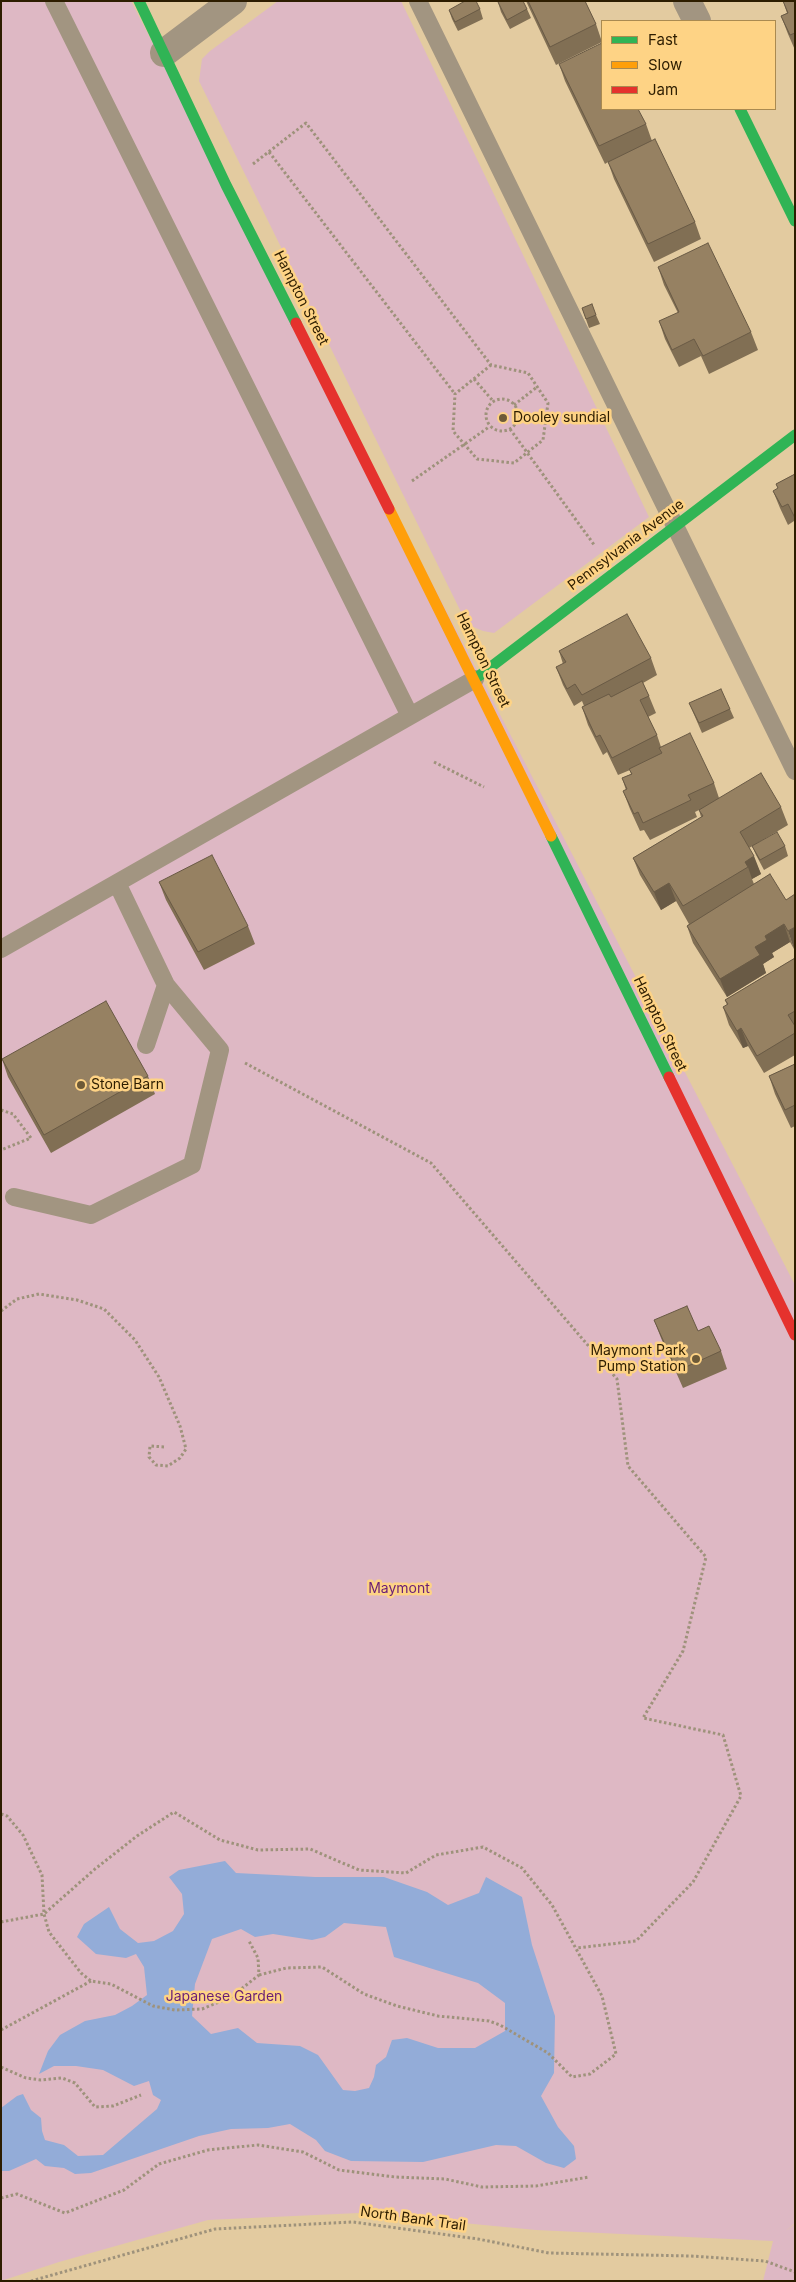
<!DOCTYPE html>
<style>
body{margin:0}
#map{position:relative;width:796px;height:2282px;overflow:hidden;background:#e3cba0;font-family:Inter,sans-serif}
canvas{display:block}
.frame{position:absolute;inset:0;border:2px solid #2d1d00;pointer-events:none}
.legend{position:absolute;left:601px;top:20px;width:175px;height:90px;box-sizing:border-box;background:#fed385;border:1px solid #aa8a50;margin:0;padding:6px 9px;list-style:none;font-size:15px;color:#2d1d00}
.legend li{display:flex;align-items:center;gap:10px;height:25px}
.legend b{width:25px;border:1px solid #aa8a50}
</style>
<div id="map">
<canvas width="796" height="2282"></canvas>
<div class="frame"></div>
<ul class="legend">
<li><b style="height:6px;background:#30b455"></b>Fast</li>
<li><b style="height:6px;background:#ff9f0a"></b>Slow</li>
<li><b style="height:6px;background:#e5322d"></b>Jam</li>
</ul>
</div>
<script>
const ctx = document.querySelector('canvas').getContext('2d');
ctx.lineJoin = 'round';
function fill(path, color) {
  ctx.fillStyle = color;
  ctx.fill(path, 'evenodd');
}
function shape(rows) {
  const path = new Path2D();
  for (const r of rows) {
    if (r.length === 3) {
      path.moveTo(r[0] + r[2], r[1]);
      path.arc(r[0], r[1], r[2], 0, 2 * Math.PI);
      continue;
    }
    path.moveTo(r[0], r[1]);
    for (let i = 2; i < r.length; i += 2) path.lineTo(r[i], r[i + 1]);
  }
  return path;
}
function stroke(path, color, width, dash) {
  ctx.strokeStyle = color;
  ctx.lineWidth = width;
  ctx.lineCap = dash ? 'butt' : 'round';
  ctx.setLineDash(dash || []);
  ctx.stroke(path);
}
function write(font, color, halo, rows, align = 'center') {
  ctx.font = font + ' Inter,sans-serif';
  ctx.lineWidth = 5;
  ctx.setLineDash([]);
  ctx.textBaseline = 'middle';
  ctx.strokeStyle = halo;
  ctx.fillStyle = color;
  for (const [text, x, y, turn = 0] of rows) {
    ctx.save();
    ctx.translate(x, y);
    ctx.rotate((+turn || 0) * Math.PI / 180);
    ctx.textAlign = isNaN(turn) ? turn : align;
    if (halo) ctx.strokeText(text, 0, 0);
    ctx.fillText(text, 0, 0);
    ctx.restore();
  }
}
const green = shape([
 [1,1,131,1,795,1285,795,2223,786,2231,795,2224,795,2281,763,2281,773,2241,536,2230,359,2213,208,2220,59,2262,1,2281],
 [278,1,401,1,649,517,494,633,483,631,469,625,461,612,199,81,202,59,210,51]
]);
const water = shape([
 [225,1861,236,1873,315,1877,384,1877,427,1892,448,1905,479,1893,486,1877,522,1897,532,1945,555,2016,554,2073,541,2096,558,2127,574,2146,576,2159,564,2168,546,2163,516,2146,496,2145,423,2162,351,2161,325,2151,316,2140,290,2124,268,2128,231,2129,199,2136,91,2173,75,2174,64,2168,45,2166,36,2159,9,2171,1,2171,1,2108,17,2096,23,2094,31,2110,41,2118,42,2131,45,2140,64,2145,78,2156,103,2155,157,2109,161,2100,153,2095,149,2081,134,2086,103,2070,76,2066,54,2066,39,2074,48,2051,60,2035,85,2021,115,2015,132,2006,147,1995,144,1967,136,1954,126,1958,96,1954,77,1937,84,1924,109,1907,120,1929,138,1943,154,1941,173,1931,184,1914,182,1894,169,1877,179,1870],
 [344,1923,386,1927,394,1957,478,1983,505,2003,505,2031,475,2048,438,2048,407,2038,392,2040,386,2057,376,2065,374,2077,369,2088,355,2091,343,2090,318,2055,300,2046,257,2043,238,2028,211,2034,192,2016,195,1984,212,1939,241,1929,255,1937,273,1934,312,1940,325,1937]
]);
const path = shape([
 [269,152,455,394],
 [253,164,306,123,491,365,528,373,548,403,543,440,514,463,477,459,453,431,455,394,491,365],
 [474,379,493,401],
 [502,415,16],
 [514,405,537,387],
 [510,429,595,546],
 [412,481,489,427],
 [434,762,484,787],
 [245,1063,431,1163,617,1379,628,1466,706,1557,683,1651,643,1718,723,1735,741,1796,693,1882,636,1941,577,1948],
 [1,1110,13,1114,31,1138,1,1150],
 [1,1311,17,1299,39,1294,77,1300,104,1309,135,1340,159,1377,180,1426,186,1449,180,1458,168,1466,156,1465,149,1457,150,1446,165,1447],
 [1,1814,7,1816,23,1835,42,1875,44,1914,49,1932,81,1973,91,1981,111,1984,153,2006,175,2010,202,2009,231,1997,259,1975,258,1958,249,1941],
 [1,1922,44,1914,95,1869,137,1836,174,1812,220,1840,258,1850,310,1849,359,1870,406,1873,436,1855,483,1847,522,1868,552,1905,602,1996,616,2054,590,2074,572,2077,548,2053,500,2025,489,2021,438,2016,397,2006,364,1994,322,1967,286,1968,259,1975],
 [1,2030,91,1981],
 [1,2067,26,2078,41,2080,62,2078,75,2083,95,2107,113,2106,141,2095],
 [1,2198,17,2194,65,2213,124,2190,159,2164,208,2150,258,2145,303,2152,339,2170,395,2177,445,2179,482,2187,536,2186,589,2177],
 [31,2281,215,2229,353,2222,478,2239,549,2253,691,2256,765,2261,795,2272]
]);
const lane = shape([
 [54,1,410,716],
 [418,1,795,771],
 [117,883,166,985,146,1045],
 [1,949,475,679],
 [14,1197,91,1215,192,1165,220,1050,166,985]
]);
const street = shape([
 [687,1,697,21],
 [164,53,233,1]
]);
const fast = shape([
 [139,1,226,185,296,323],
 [740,109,795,221],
 [475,679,795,435],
 [551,836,669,1077]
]);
const slow = shape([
 [389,509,551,836]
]);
const jam = shape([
 [296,323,389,509],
 [669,1077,795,1335]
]);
const wall = shape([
 [526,1,585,1,596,24,602,42,556,65],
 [783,1,795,1,795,50,788,34,781,16,787,13],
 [498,2,527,9,531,18,510,29,501,12],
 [480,9,483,19,458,31,452,19,449,10],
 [559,64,646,124,652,141,695,222,701,239,654,262,614,179,608,162,605,164,565,81],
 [658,267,751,332,758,350,709,374,701,356,679,367,665,339,659,321,678,313,664,285],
 [582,308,596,315,600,324,589,328],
 [795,474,795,523,794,521,788,525,780,508,773,491,778,489,776,484],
 [559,651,651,658,657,675,643,683,649,696,656,713,648,717,657,735,661,747,714,783,719,798,781,807,788,825,749,848,761,874,752,879,754,884,770,874,794,949,790,942,772,953,774,957,763,964,766,973,727,997,693,943,687,926,689,924,676,901,661,910,640,875,633,858,701,817,699,810,695,812,697,817,650,840,644,830,640,831,630,809,623,791,626,790,622,778,631,774,630,770,618,775,607,752,603,755,588,725,582,707,584,706,582,701,574,706,563,685,556,667,563,664],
 [689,703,730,709,734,718,702,733],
 [752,846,785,846,788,856,764,870,756,855],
 [159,882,248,926,255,944,204,970,166,900],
 [795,958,795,1055,764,1073,748,1046,743,1048,729,1025,723,1007,727,1005,725,1000],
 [2,1059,148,1076,155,1094,51,1153,8,1077],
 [795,1064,795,1126,791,1128,775,1094,769,1076],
 [654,1320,698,1331,721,1351,727,1369,683,1388,661,1338]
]);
const shadedWall = shape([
 [754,856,761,874,752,879,748,867,745,862],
 [669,883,676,901,661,910,654,892],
 [784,924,790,942,772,953,774,957,763,964,766,973,727,997,720,979,755,947,765,936],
 [795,927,795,949,794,949,788,931],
 [741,1028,748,1046,743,1048,737,1031]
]);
const building = shape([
 [465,1,476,1,480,9,455,22,449,10,465,1],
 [500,1,523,1,527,9,507,20,498,2,500,1],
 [528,1,585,1,596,24,550,47,528,1],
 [783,1,795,1,795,33,790,35,781,16,788,13,783,1],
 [602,43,602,109,638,109,646,124,599,146,559,64,602,43],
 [655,139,695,222,648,244,608,162,655,139],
 [708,243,751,332,703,356,694,339,672,350,659,321,679,312,658,267,708,243],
 [592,304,596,315,586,319,582,308,592,304],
 [795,474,795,518,788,504,782,507,773,491,778,488,776,484,795,474],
 [627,614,651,658,582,695,575,684,567,689,556,667,566,662,559,651,627,614],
 [642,681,649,696,640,700,657,735,612,758,600,735,596,737,582,707,609,694,611,697,642,681],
 [721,689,730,709,699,723,689,703,721,689],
 [690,733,714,783,688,795,691,800,643,823,638,812,634,814,623,791,627,789,622,778,632,774,629,769,662,753,659,748,690,733],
 [761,773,781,807,740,832,754,856,745,862,748,867,683,906,669,883,654,892,633,858,703,816,699,810,761,773],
 [777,832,785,846,760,860,752,846,777,832],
 [212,855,248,926,198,952,159,882,212,855],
 [770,874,786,900,795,894,795,927,788,931,784,924,765,936,767,940,755,947,760,955,720,979,687,926,770,874],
 [795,958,795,1011,788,1015,795,1026,795,1033,757,1056,741,1028,737,1031,723,1007,728,1004,725,1000,795,958],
 [106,1001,148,1076,44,1135,2,1059,106,1001],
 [795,1064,795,1105,785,1110,769,1076,795,1064],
 [687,1306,698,1331,709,1326,721,1351,677,1371,654,1320,687,1306]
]);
const markers = [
 [503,418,5,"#6d5a38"],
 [81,1085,5,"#6d5a38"],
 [696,1359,5,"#6d5a38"]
];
const streetNames = [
 ["Hampton Street",301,298,63],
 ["Pennsylvania Avenue",626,545,-37],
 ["Hampton Street",483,660,64],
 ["Hampton Street",660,1024,64],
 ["North Bank Trail",413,2219,8]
];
const poiNames = [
 ["Dooley sundial",513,418],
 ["Stone Barn",91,1085],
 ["Maymont Park",686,1351,"right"],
 ["Pump Station",686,1367,"right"]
];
const parkNames = [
 ["Maymont",399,1589],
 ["Japanese Garden",224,1997]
];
fill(green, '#deb8c4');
fill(water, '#93acd8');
stroke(path, '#9e927b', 3, [2.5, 2.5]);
stroke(lane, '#a29581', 18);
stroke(street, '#a29581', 28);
stroke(fast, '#30b455', 11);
stroke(slow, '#ff9f0a', 11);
stroke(jam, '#e5322d', 11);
fill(wall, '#816f54');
fill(shadedWall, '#695a45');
fill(building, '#968162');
stroke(building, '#695a45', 1);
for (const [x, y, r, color] of markers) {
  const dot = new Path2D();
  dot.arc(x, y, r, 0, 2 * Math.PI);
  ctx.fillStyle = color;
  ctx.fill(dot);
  stroke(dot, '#fed385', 2);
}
write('14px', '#2d1d00', '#fed385', streetNames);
write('14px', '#2d1d00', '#fed385', poiNames, 'left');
write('14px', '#691e76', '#fed385', parkNames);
</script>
